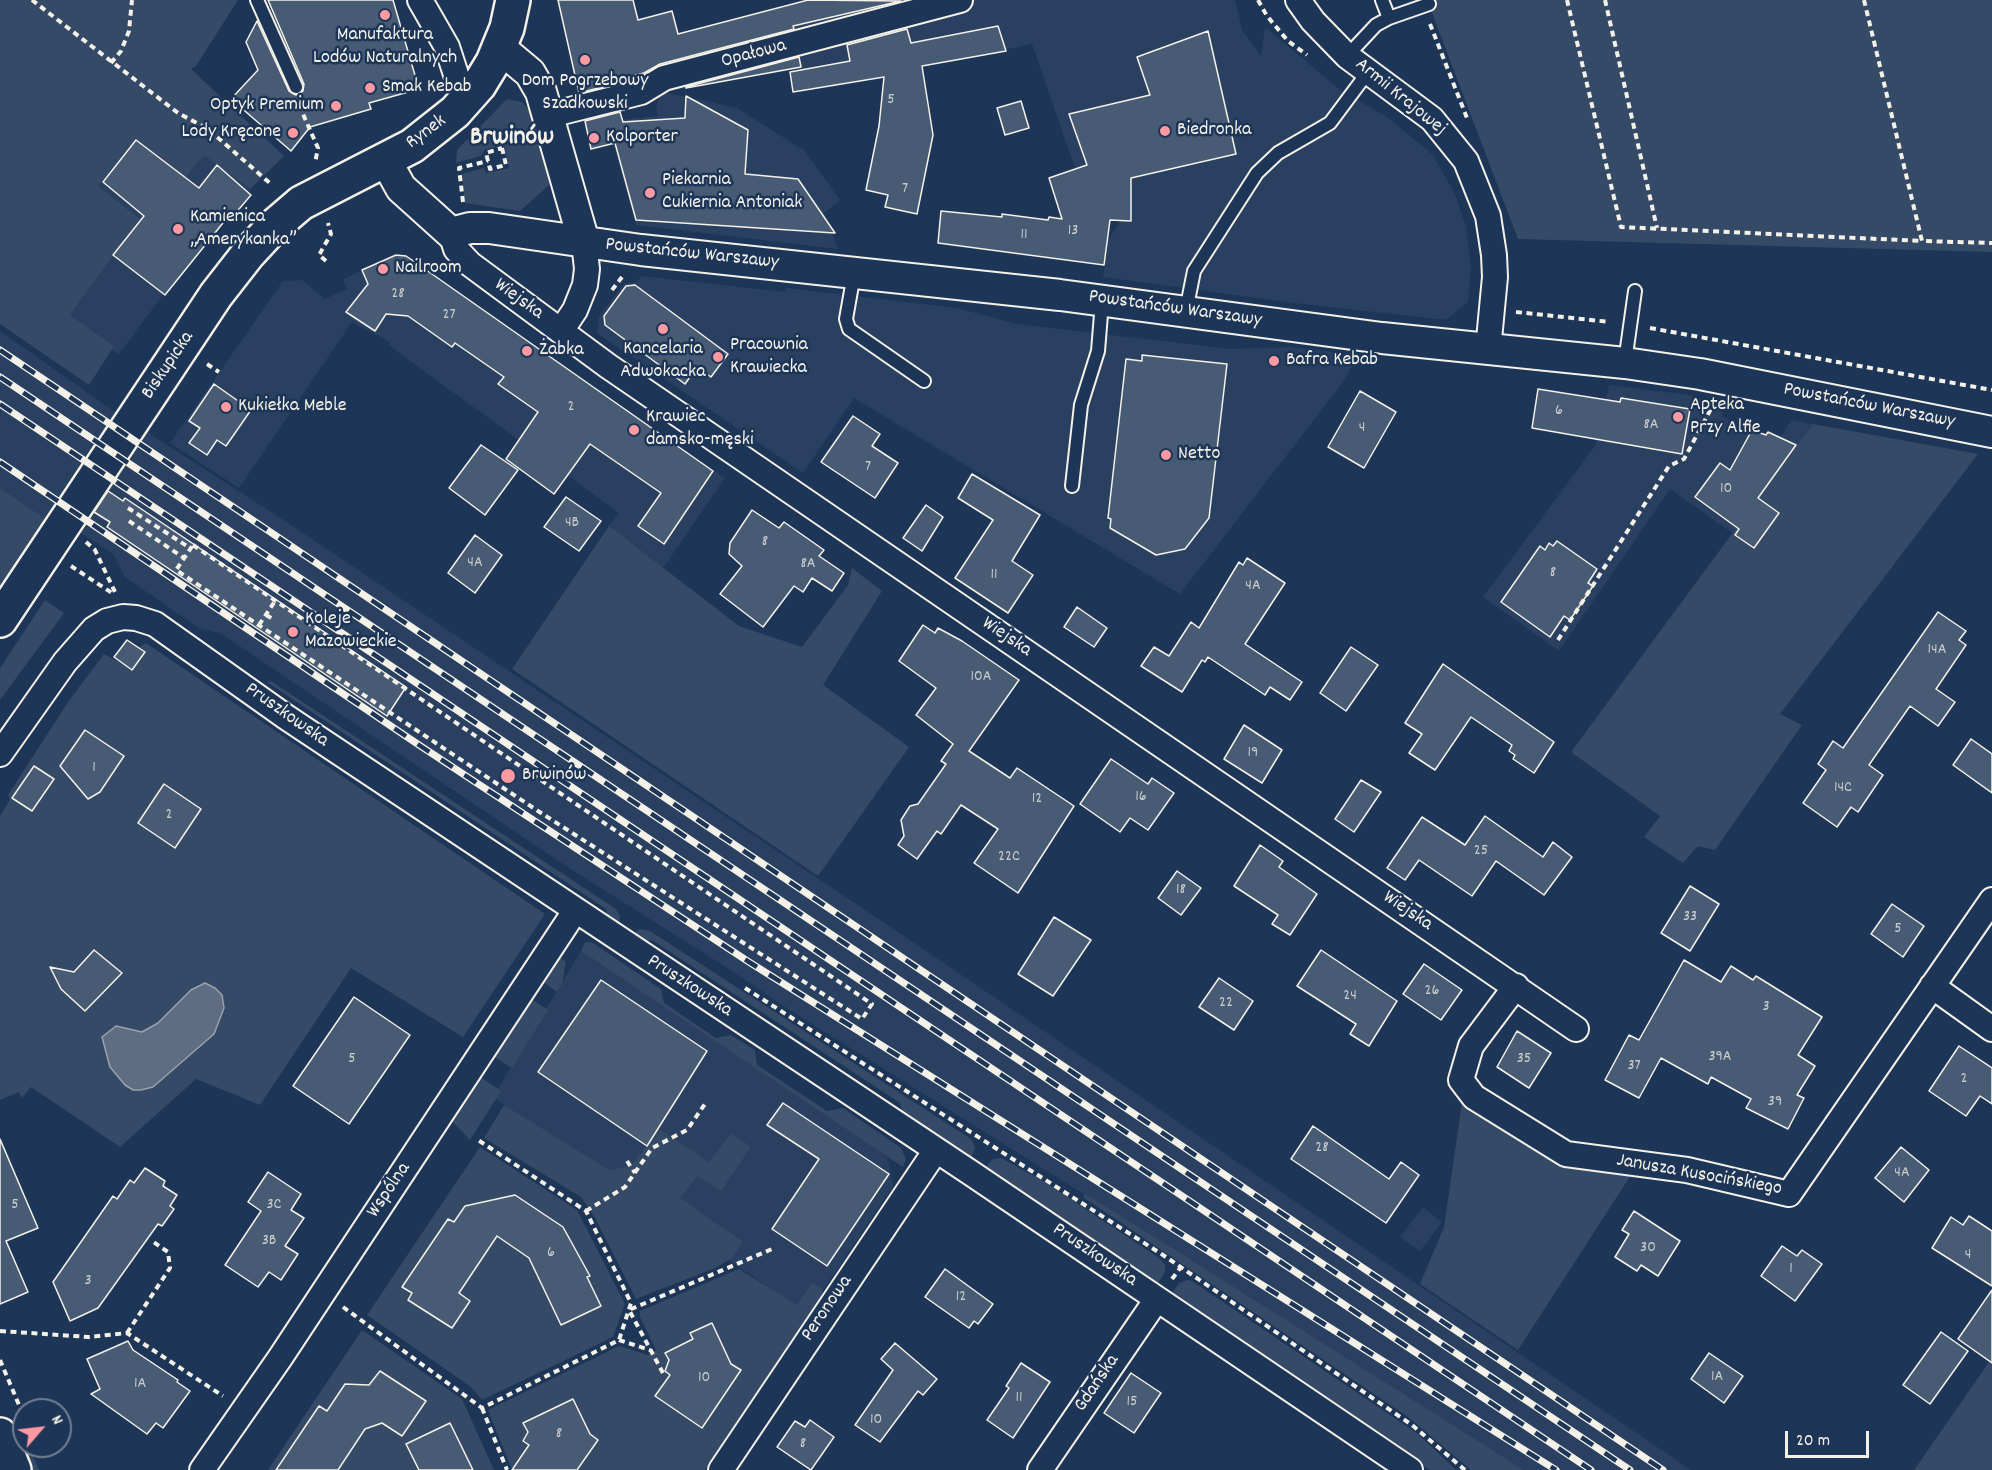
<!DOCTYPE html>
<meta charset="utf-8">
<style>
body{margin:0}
#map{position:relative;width:1992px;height:1470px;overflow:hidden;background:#1d3557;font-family:Dekko,sans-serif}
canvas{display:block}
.north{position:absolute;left:12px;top:1398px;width:60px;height:60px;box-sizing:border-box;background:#1d3557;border:2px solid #738091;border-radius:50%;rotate:62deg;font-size:16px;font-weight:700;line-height:24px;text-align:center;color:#f4f1e8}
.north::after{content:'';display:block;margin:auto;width:21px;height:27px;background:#ff9aa2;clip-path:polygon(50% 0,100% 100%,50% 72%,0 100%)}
.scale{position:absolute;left:1785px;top:1431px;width:84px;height:27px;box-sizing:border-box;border:3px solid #f4f1e8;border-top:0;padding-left:8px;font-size:18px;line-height:21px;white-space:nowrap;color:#f4f1e8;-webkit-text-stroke:4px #1d3557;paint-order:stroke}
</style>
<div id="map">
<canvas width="1992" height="1470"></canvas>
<div class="north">N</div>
<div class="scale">20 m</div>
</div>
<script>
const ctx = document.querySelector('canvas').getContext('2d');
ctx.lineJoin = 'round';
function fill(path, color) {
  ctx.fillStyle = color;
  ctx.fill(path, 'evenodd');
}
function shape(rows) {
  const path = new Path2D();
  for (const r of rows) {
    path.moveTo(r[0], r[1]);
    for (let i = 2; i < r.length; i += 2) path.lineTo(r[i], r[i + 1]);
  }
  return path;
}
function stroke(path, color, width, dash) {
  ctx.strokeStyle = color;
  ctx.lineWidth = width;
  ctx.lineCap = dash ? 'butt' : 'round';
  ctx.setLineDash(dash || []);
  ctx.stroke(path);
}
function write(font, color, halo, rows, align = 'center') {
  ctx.font = font + ' Dekko,sans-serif';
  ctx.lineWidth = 5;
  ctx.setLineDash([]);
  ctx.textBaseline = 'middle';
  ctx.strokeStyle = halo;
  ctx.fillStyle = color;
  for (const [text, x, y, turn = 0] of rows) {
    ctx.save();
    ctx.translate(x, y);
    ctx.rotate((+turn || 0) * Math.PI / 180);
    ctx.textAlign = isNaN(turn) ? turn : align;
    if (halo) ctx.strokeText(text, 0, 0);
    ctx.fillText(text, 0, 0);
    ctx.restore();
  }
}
const built = shape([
 [557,0,633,0,643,43,808,0,1235,0,1242,30,1261,56,1265,27,1339,89,1390,119,1433,155,1455,194,1466,226,1471,268,1468,302,1446,320,1294,303,1103,277,1108,240,1119,224,1119,208,1078,177,1032,44,911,69,886,49,846,61,663,92,737,108,805,151,840,200,824,213,838,249,636,225,607,121,658,116,656,108,660,93,649,72,579,92],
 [131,144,181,183,197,162,205,156,250,189,227,220,224,218,159,300,119,354,111,350,113,346,70,315,140,219,98,186],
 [396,255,406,256,725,478,663,568,609,526,619,513,388,345,390,342,352,322,239,488,170,443,283,281,302,280,325,299,347,289,343,279],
 [641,276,785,292,786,288,957,308,1017,324,1231,349,1292,347,1355,355,1355,361,1343,382,1180,594,854,398,803,473,597,333,599,316,625,283,637,282],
 [0,331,118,414,47,520,0,488],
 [1609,385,1690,395,1726,406,1722,416,1749,430,1780,439,1791,420,1813,424,1734,534,1670,489,1559,651,1483,597,1595,446],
 [144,430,288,523,904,936,1691,1470,1524,1470,785,1007,732,971,566,866,220,633,200,629,125,577,114,555,77,530],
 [581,951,887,1155,893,1187,807,1314,493,1097],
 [1423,1207,1442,1222,1420,1251,1400,1237]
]);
const green = shape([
 [0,0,238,0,196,66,191,69,284,156,250,189,205,156,197,162,181,184,131,144,98,186,140,219,70,315,114,346,89,385,0,324],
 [1427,0,1992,0,1992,252,1518,239],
 [507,99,522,102,531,112,550,184,520,211,465,203,462,174,484,168,486,173,509,168,504,145,484,150,481,156,456,163,457,150],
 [1813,424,1978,454,1780,714,1802,725,1715,850,1698,846,1683,863,1644,837,1660,816,1571,752],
 [0,488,47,520,0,590],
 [609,526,739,626,802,647,848,585,852,568,882,591,823,685,909,747,818,876,512,669],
 [45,600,64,613,0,700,0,668],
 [146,643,545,914,463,1037,351,968,260,1105,196,1079,120,1147,31,1087,22,1098,19,1092,0,1100,0,816,10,800,8,795,68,702,104,654,132,669,138,648],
 [271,681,616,909,620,916,619,924,609,924,606,909,267,682],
 [640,929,650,931,971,1139,975,1147,971,1159,903,1118,900,1103,652,940,638,943,630,938],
 [585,942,593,943,661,989,664,1003,716,1038,731,1035,755,1050,757,1065,827,1111,843,1108,901,1148,906,1159,903,1167,581,951],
 [558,956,566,962,562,984,557,992,542,981],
 [530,998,548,1010,512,1068,493,1056],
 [479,1076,501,1091,470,1140,451,1120],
 [1462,1103,1522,1141,1570,1162,1631,1175,1518,1350,1420,1284,1444,1227],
 [504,1105,609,1170,631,1166,659,1129,709,1162,731,1133,751,1147,721,1191,697,1176,680,1198,743,1242,731,1259,715,1268,636,1299,595,1218,581,1197,484,1138],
 [480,1147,577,1210,625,1304,613,1337,482,1400,471,1387,367,1315],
 [1001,1158,1045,1182,1159,1258,1165,1265,1165,1272,1157,1285,985,1168,993,1159],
 [1085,1194,1156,1238,1524,1470,1471,1470,1408,1417,1083,1197],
 [739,1269,797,1305,812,1283,822,1288,823,1299,705,1470,512,1470,488,1410,619,1346,648,1355,656,1350,640,1317,640,1311],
 [1187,1280,1192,1281,1418,1434,1456,1470,1430,1470,1171,1295,1179,1283],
 [362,1330,462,1399,494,1470,268,1470],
 [1992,1358,1992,1470,1914,1470],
 [18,1421,24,1435,24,1446,28,1446,39,1470,31,1470,11,1424]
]);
const water = shape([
 [205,983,215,988,222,995,224,1008,214,1034,153,1087,141,1090,133,1090,125,1085,110,1067,102,1037,116,1026,142,1032,158,1023,191,990,205,983]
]);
const building = shape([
 [268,0,393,0,419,89,369,103,371,109,310,127,291,151,231,99,258,70,246,42,257,21,289,91,296,95,303,91,304,84,268,0],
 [558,0,633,0,638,20,672,11,678,34,808,0,901,1,793,26,794,29,660,64,644,73,613,81,614,84,579,93,558,0],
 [998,26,1006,51,922,66,933,135,917,214,885,207,888,195,866,190,879,126,884,77,793,92,790,72,850,61,847,45,907,29,911,43,998,26],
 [1208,31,1236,154,1131,178,1131,221,1110,220,1104,265,938,243,941,211,1002,217,1002,214,1048,220,1049,217,1062,219,1049,178,1087,165,1069,114,1150,95,1137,57,1208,31],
 [799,57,801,67,686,88,686,87,799,57],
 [686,96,748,130,745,174,798,179,835,233,636,220,615,143,591,149,585,121,620,112,623,122,685,118,686,96],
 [1021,101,1029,128,1005,135,997,108,1021,101],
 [136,140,199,188,217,165,251,195,234,215,231,213,165,295,113,255,144,216,103,182,136,140],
 [396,255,406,256,412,260,713,471,664,544,638,526,661,493,590,444,554,494,506,459,538,412,498,384,504,377,455,343,452,347,408,316,386,314,375,331,346,312,368,284,362,270,396,255],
 [635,285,728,354,711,377,697,367,685,384,605,325,604,316,626,286,635,285],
 [1142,355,1227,364,1209,518,1185,549,1156,555,1110,528,1111,519,1108,518,1126,359,1142,361,1142,355],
 [214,384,251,410,226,446,217,440,207,455,189,443,200,428,189,421,214,384],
 [1538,389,1620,402,1621,398,1690,409,1682,454,1532,428,1538,389],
 [1360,391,1396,412,1364,468,1328,447,1360,391],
 [853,416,880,434,872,446,898,463,875,498,821,462,853,416],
 [1752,430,1766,435,1768,432,1796,445,1758,498,1779,513,1754,548,1735,535,1739,529,1695,497,1720,463,1730,470,1752,430],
 [481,445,518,470,485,515,449,488,481,445],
 [972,474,1040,515,1012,561,1033,575,1008,613,955,578,993,520,958,498,972,474],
 [108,491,123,501,125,498,406,687,387,716,107,527,110,522,94,512,108,491],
 [566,497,601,521,579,551,544,527,566,497],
 [926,505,943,517,922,551,903,538,926,505],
 [752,510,779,528,784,522,824,550,819,556,844,573,832,591,812,578,803,592,794,586,763,627,720,594,742,566,729,554,730,543,752,510],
 [475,535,502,555,475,593,448,573,475,535],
 [1557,541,1597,569,1588,583,1593,586,1570,620,1564,616,1550,637,1501,602,1540,546,1545,550,1549,543,1553,546,1557,541],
 [1247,558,1285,583,1245,644,1302,682,1290,700,1270,687,1265,695,1208,657,1205,662,1202,660,1182,692,1141,666,1154,647,1169,656,1191,622,1199,628,1239,562,1243,565,1247,558],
 [1077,607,1107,628,1094,647,1064,627,1077,607],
 [1938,612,1966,631,1959,640,1966,645,1936,689,1955,702,1938,726,1910,706,1869,765,1883,775,1858,812,1851,807,1837,827,1803,803,1826,770,1818,764,1833,741,1843,748,1938,612],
 [923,625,935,633,938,628,962,641,1019,680,969,751,1010,778,1017,768,1074,806,1018,893,974,863,998,829,961,805,941,834,937,831,917,859,898,845,904,836,901,820,910,806,918,804,946,764,941,761,953,744,916,715,936,688,899,661,923,625],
 [127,640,145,652,132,670,114,657,127,640],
 [1351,647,1378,665,1346,711,1320,693,1351,647],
 [1443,664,1554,742,1534,773,1513,759,1515,755,1509,751,1512,745,1471,717,1435,770,1409,753,1422,734,1405,723,1443,664],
 [1244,725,1282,750,1262,783,1224,759,1244,725],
 [85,730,124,756,100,792,88,799,60,766,85,730],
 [1971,739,1992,754,1992,793,1953,765,1971,739],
 [1111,759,1148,784,1152,778,1174,793,1148,830,1130,818,1120,832,1080,804,1111,759],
 [34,766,54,779,32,811,12,798,34,766],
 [1361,780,1381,792,1354,832,1335,819,1361,780],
 [164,784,201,809,175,848,138,823,164,784],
 [1485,816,1543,857,1553,842,1572,857,1544,895,1496,861,1472,896,1419,860,1405,880,1387,868,1422,817,1465,845,1485,816],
 [1260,845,1283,861,1279,867,1317,894,1290,935,1272,924,1278,915,1234,886,1260,845],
 [1177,871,1201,888,1181,915,1158,898,1177,871],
 [1690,886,1719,904,1690,951,1661,933,1690,886],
 [1892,904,1924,926,1903,957,1871,934,1892,904],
 [1054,917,1091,940,1053,996,1018,974,1054,917],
 [94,950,122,973,85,1011,61,989,50,967,74,972,94,950],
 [1321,950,1397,1001,1369,1046,1350,1034,1356,1024,1297,986,1321,950],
 [1684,960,1721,982,1731,966,1753,980,1756,976,1822,1017,1798,1055,1815,1066,1797,1095,1804,1098,1788,1129,1746,1108,1751,1099,1711,1077,1708,1084,1661,1058,1639,1098,1605,1080,1629,1035,1639,1040,1684,960],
 [1424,964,1462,990,1441,1020,1403,994,1424,964],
 [1219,978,1253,1001,1234,1030,1199,1007,1219,978],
 [601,980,707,1051,647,1146,538,1072,601,980],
 [354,997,410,1035,349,1124,293,1086,354,997],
 [1517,1031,1551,1053,1529,1088,1497,1067,1517,1031],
 [1959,1046,1992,1068,1992,1104,1980,1096,1966,1116,1929,1091,1959,1046],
 [783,1103,889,1174,827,1266,772,1229,819,1159,767,1125,783,1103],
 [1313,1126,1389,1179,1401,1162,1419,1175,1386,1223,1291,1159,1313,1126],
 [0,1139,38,1228,6,1241,28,1292,0,1304,0,1139],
 [1901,1147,1929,1170,1904,1202,1875,1178,1901,1147],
 [145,1168,165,1181,163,1186,177,1195,170,1206,174,1209,162,1226,158,1224,98,1308,70,1321,53,1282,113,1196,117,1199,130,1180,134,1183,145,1168],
 [268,1172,301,1194,291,1210,304,1218,285,1246,298,1254,281,1280,269,1272,258,1287,225,1265,261,1211,248,1202,268,1172],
 [515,1195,563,1227,590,1276,587,1277,601,1306,561,1325,529,1258,497,1236,459,1293,470,1301,452,1328,408,1300,412,1293,402,1287,448,1219,454,1222,465,1206,515,1195],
 [1634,1211,1680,1241,1658,1276,1641,1265,1637,1271,1615,1257,1629,1234,1622,1230,1634,1211],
 [1969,1216,1992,1231,1992,1286,1932,1248,1951,1217,1963,1225,1969,1216],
 [1782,1246,1797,1256,1802,1250,1822,1264,1795,1301,1761,1276,1782,1246],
 [945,1269,993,1304,978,1324,974,1321,969,1328,925,1297,945,1269],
 [1992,1290,1992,1363,1958,1339,1992,1290],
 [712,1323,731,1364,741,1370,702,1428,655,1396,670,1375,665,1371,669,1360,665,1353,693,1339,690,1333,712,1323],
 [1941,1332,1968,1351,1930,1404,1903,1385,1941,1332],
 [128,1341,133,1350,178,1380,177,1382,190,1391,163,1428,156,1423,147,1434,91,1394,100,1389,87,1359,128,1341],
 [895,1343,937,1379,923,1395,918,1391,880,1442,855,1425,893,1370,881,1359,895,1343],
 [1709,1353,1743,1376,1724,1403,1691,1379,1709,1353],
 [1021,1363,1050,1382,1013,1438,987,1420,1009,1388,1006,1386,1021,1363],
 [380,1371,426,1401,402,1436,382,1423,365,1429,338,1470,276,1470,319,1406,327,1411,345,1384,369,1385,380,1371],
 [1131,1373,1161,1393,1134,1433,1104,1413,1131,1373],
 [573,1399,590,1434,598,1440,577,1470,512,1470,529,1445,523,1441,528,1432,523,1423,573,1399],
 [810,1420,834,1437,811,1470,777,1447,795,1421,805,1427,810,1420],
 [450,1423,473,1470,419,1470,406,1444,450,1423]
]);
const path = shape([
 [32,0,178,113,208,129,272,185],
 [1258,0,1267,16,1288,41,1307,55],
 [1567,0,1621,227,1922,241],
 [1605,0,1657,228],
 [1864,0,1922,241,1992,243],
 [1430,24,1467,118],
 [111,63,121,51,129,31,132,0],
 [299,105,318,148,315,163],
 [502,148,506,165,490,169,486,153,502,148],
 [463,202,459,168,488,161],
 [326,261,319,255,331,234,328,223],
 [612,290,622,277],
 [1516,312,1610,322],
 [1650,328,1992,390],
 [207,364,219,372],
 [128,508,190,548],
 [129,521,184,558],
 [86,542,95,550,115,592],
 [193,545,872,1004,862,1019,538,811,176,570,193,545],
 [71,566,112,593],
 [266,615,275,620],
 [259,625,275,601],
 [1558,640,1669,466,1684,459,1712,407],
 [745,988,1163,1255,1412,1425,1465,1470],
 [627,1161,635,1173],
 [586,1211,625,1187,652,1148,687,1130,707,1101],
 [1172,1279,1181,1267],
 [343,1307,482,1408,619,1340,631,1303,586,1211,478,1140],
 [0,1331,89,1337,127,1333,223,1396],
 [127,1333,170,1268,168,1252,152,1241],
 [619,1340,650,1350],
 [0,1360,22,1412],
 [663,1373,629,1310,772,1249],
 [482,1408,507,1470]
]);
const service = shape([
 [257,0,296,87],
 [1389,18,1429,4],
 [1347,56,1376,25,1389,18,1382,0],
 [854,274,846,319,849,329,924,381],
 [1186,311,1194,271,1257,173,1278,153,1330,123,1368,72],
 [1625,362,1635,291],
 [1072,486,1081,405,1098,351,1102,302]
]);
const minor = shape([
 [420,0,447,47,465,102],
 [1298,0,1313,21,1347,56,1432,119,1466,161,1488,216,1494,255,1495,277,1488,350],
 [550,115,641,92,664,78,960,0],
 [451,233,456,249,470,264,608,366,1576,1029],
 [561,331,575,310,585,285,587,269,584,242],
 [0,754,65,662,94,629,107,621,123,617,136,618,155,624,286,717,971,1173,1410,1470],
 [1516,986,1471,1046,1461,1080,1474,1097,1566,1154,1687,1170,1789,1194,1992,900],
 [1932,986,1992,1029],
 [202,1470,280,1358,575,911],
 [721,1470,936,1150],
 [1040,1470,1157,1299]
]);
const tertiary = shape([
 [499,47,530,73,541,92,584,242],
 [386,161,401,188,451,233,470,228,489,228,641,250,1060,295,1382,338,1625,363,1700,374,1992,432]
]);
const secondary = shape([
 [0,620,216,295,248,254,273,227,301,203,412,146,455,112,479,85,493,62,507,28,513,0],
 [0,1435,14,1470]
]);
const rail = shape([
 [0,350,1663,1470],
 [0,377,1630,1470],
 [0,404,1591,1470],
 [0,462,419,745,749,962,1556,1470]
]);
const markers = [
 [385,15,6,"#ff9aa2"],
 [585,60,6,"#ff9aa2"],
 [370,88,6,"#ff9aa2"],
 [336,106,6,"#ff9aa2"],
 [1165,131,6,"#ff9aa2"],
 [293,133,6,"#ff9aa2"],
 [594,138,6,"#ff9aa2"],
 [650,193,6,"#ff9aa2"],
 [178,229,6,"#ff9aa2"],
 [383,269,6,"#ff9aa2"],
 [663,329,6,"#ff9aa2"],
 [527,351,6,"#ff9aa2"],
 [718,357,6,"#ff9aa2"],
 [1274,361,6,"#ff9aa2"],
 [226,407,6,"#ff9aa2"],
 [1678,417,6,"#ff9aa2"],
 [634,430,6,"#ff9aa2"],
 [1166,455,6,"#ff9aa2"],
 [293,632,6,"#ff9aa2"],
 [508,776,8,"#ff9aa2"]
];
const numberNames = [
 ["5",891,101],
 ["7",905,190],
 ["13",1073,232],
 ["11",1024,236],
 ["28",398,295],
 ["27",449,316],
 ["2",571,408],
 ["6",1559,412],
 ["8A",1651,426],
 ["4",1362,429],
 ["7",868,468],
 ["10",1726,490],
 ["4B",572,524],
 ["8",765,543],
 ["4A",475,564],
 ["8A",808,565],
 ["8",1553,574],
 ["11",994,576],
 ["4A",1253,587],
 ["14A",1937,651],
 ["10A",981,678],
 ["19",1253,754],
 ["1",94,769],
 ["14C",1843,789],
 ["16",1141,798],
 ["12",1037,800],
 ["2",169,816],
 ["25",1481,852],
 ["22C",1009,858],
 ["18",1181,891],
 ["33",1690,918],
 ["5",1898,930],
 ["26",1432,992],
 ["24",1350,997],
 ["22",1226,1004],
 ["3",1766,1008],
 ["39A",1720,1058],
 ["5",352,1060],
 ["35",1524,1060],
 ["37",1634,1067],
 ["2",1964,1080],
 ["39",1775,1103],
 ["28",1322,1149],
 ["4A",1902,1174],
 ["5",15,1206],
 ["3C",274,1206],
 ["3B",269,1242],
 ["30",1648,1249],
 ["6",551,1254],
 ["4",1968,1256],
 ["1",1791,1270],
 ["3",88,1282],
 ["12",961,1298],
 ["1A",1717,1378],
 ["10",704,1379],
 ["1A",140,1385],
 ["11",1019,1399],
 ["15",1132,1403],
 ["10",876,1421],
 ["8",559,1435],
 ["8",803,1445]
];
const poiNames = [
 ["Manufaktura",385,36,"center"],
 ["Lodów Naturalnych",385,59,"center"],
 ["Dom Pogrzebowy",585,82,"center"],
 ["Szadkowski",585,105,"center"],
 ["Smak Kebab",382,88],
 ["Optyk Premium",324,106,"right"],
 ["Biedronka",1177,131],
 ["Lody Kręcone",281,133,"right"],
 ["Kolporter",606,138],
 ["Piekarnia",662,181],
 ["Cukiernia Antoniak",662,204],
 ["Kamienica",190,218],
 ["„Amerykanka”",190,241],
 ["Nailroom",395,269],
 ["Pracownia",730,346],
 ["Krawiecka",730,369],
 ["Kancelaria",663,350,"center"],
 ["Adwokacka",663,373,"center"],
 ["Żabka",539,351],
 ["Bafra Kebab",1286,361],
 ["Apteka",1690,406],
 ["Przy Alfie",1690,429],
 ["Kukiełka Meble",238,407],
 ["Krawiec",646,418],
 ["damsko-męski",646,441],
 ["Netto",1178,455],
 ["Koleje",305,620],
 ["Mazowieckie",305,643],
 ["Brwinów",522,776]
];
const streetNames = [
 ["Opałowa",754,55,-15],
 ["Armii Krajowej",1400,98,39],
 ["Rynek",427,133,-36],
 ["Powstańców Warszawy",692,255,6],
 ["Wiejska",518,300,36],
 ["Powstańców Warszawy",1175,310,8],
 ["Biskupicka",169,366,-56],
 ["Powstańców Warszawy",1869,407,11],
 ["Wiejska",1006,638,34],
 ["Pruszkowska",286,716,35],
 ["Wiejska",1407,912,34],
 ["Pruszkowska",689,987,33],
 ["Janusza Kusocińskiego",1699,1176,10],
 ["Wspólna",390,1191,-56],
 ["Pruszkowska",1094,1256,34],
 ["Peronowa",828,1309,-56],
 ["Gdańska",1098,1384,-56]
];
const districtNames = [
 ["Brwinów",512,139]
];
fill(built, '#2a4060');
fill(green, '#354a67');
fill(water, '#5e6d82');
stroke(water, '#9aa2ab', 1.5);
fill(building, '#485b74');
stroke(building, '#f4f1e8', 1.5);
stroke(service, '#f4f1e8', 16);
stroke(minor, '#f4f1e8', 28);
stroke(tertiary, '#f4f1e8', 34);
stroke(secondary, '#f4f1e8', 38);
stroke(path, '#f4f1e8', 4, [6, 4.5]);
stroke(service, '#1d3557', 12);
stroke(minor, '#1d3557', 24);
stroke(tertiary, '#1d3557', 30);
stroke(secondary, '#1d3557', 33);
stroke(rail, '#f4f1e8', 7);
stroke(rail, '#1d3557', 4.5, [14]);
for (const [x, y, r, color] of markers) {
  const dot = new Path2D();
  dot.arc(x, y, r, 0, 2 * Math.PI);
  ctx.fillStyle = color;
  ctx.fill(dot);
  stroke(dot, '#1d3557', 2);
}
write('16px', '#c9cccb', null, numberNames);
write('20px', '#f4f1e8', '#1d3557', poiNames, 'left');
write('20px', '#f4f1e8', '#1d3557', streetNames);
write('bold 26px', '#f4f1e8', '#1d3557', districtNames);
</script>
